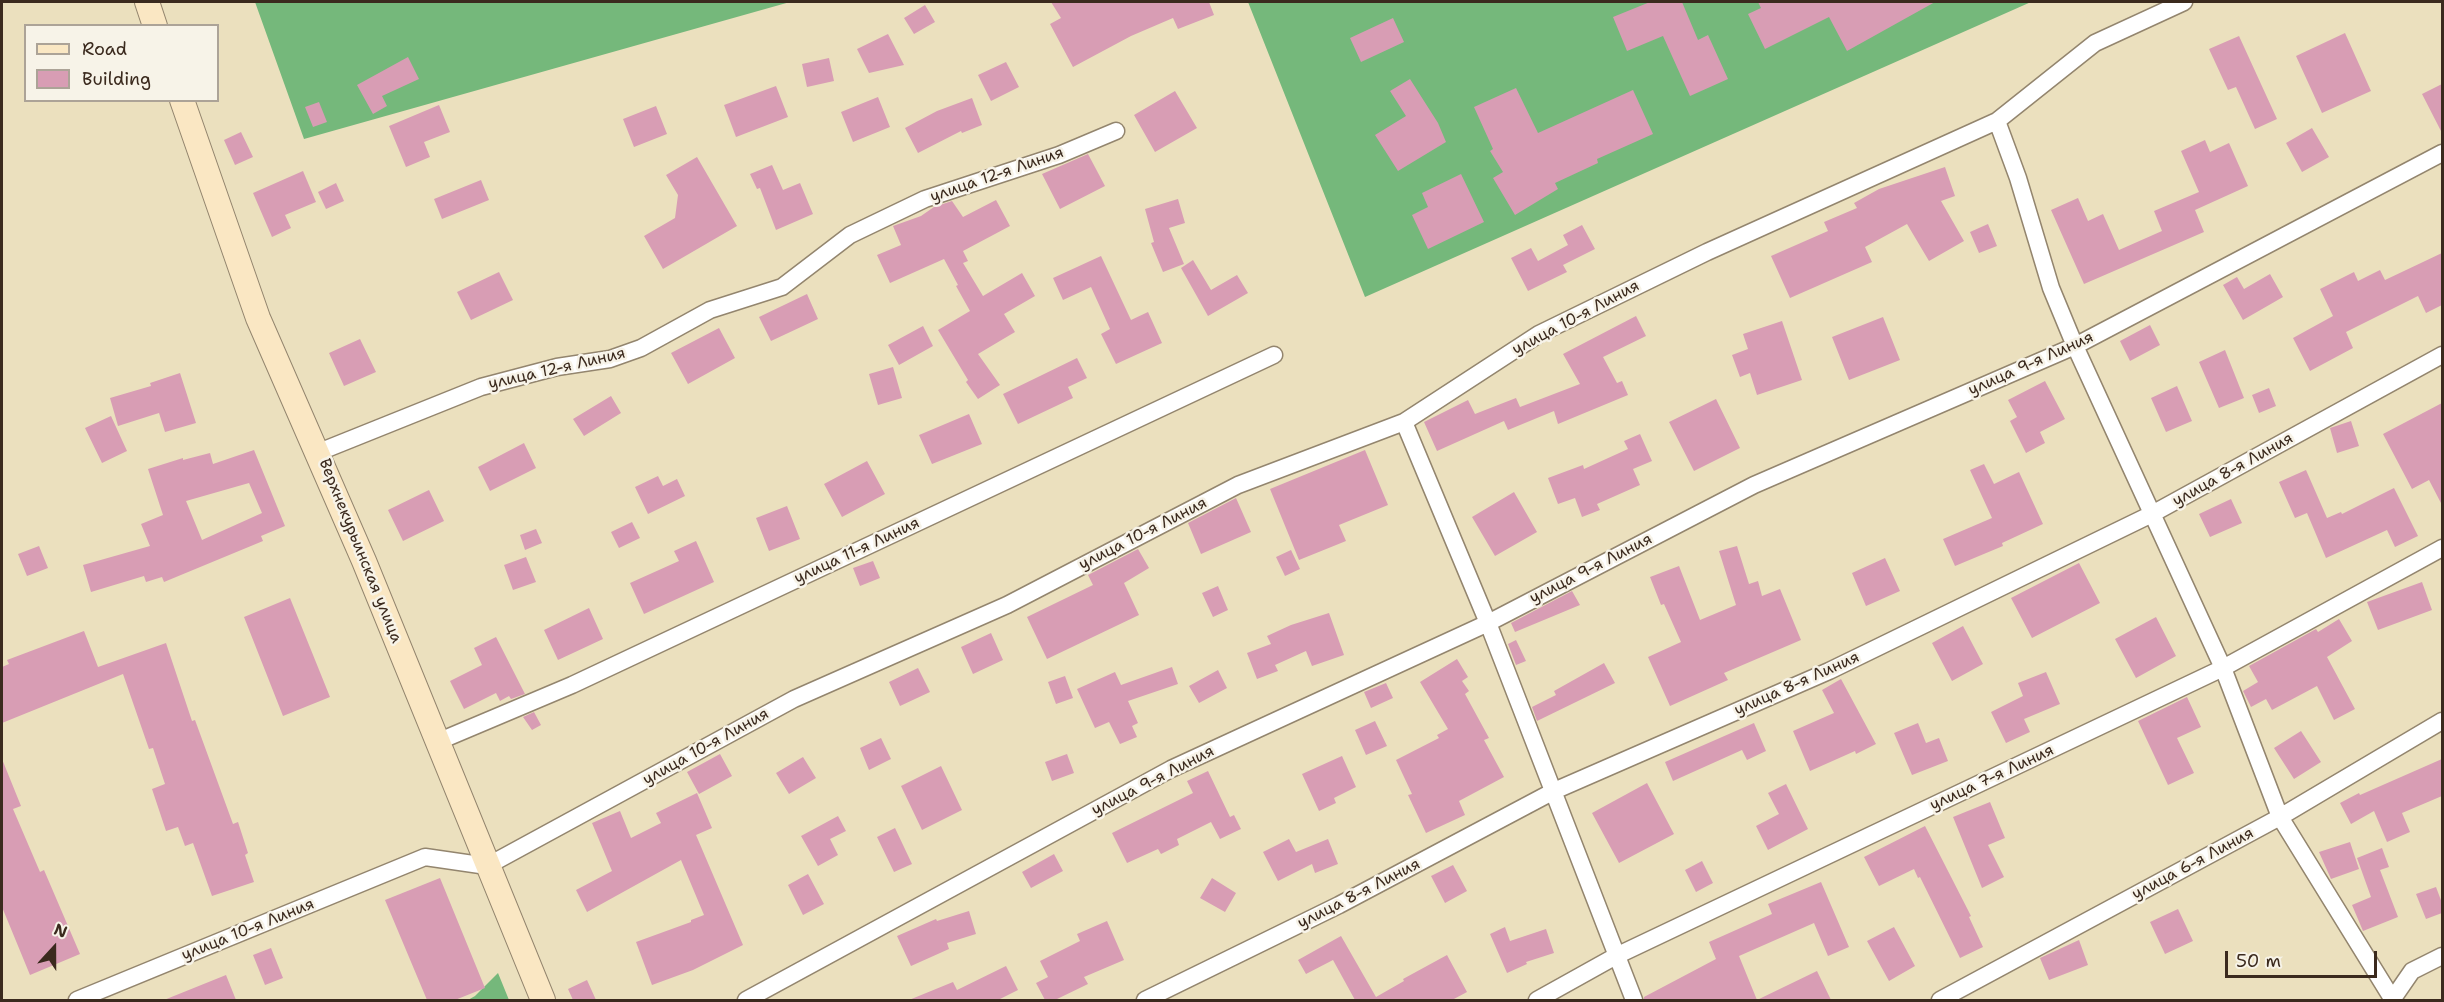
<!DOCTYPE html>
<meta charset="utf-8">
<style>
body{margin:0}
#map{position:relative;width:2444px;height:1002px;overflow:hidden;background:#ebe0be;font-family:"Shantell Sans",sans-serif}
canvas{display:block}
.frame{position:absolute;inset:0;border:3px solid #3b2a1e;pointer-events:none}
.legend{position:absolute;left:24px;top:24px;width:195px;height:78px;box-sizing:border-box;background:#f7f3e8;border:2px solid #aca397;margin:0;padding:8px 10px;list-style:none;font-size:18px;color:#3b2a1e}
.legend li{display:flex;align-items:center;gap:12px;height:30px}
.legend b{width:30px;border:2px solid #aca397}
.north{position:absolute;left:24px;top:918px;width:60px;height:60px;-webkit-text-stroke:4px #f7f3e8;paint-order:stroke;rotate:21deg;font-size:16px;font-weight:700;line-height:24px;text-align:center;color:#3b2a1e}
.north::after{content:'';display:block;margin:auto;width:21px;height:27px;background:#3b2a1e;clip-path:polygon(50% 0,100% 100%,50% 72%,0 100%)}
.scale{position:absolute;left:2225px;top:951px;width:152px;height:27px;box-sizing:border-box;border:3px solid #3b2a1e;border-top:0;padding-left:8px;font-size:18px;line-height:21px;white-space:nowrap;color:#3b2a1e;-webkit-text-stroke:4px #f7f3e8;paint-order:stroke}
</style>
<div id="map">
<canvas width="2444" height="1002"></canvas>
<div class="frame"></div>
<ul class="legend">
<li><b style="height:8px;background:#fae7c3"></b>Road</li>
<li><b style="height:16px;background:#d89db4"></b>Building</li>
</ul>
<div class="north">N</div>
<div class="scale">50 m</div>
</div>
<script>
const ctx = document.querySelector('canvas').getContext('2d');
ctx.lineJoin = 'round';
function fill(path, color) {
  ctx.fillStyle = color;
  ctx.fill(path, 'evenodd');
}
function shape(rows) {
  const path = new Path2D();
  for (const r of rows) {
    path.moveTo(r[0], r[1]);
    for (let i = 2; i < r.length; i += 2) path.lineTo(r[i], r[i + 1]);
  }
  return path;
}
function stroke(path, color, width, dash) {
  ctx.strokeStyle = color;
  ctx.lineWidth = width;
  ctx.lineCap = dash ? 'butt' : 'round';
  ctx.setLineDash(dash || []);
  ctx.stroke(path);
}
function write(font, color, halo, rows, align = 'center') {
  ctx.font = font + ' "Shantell Sans",sans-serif';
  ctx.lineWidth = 5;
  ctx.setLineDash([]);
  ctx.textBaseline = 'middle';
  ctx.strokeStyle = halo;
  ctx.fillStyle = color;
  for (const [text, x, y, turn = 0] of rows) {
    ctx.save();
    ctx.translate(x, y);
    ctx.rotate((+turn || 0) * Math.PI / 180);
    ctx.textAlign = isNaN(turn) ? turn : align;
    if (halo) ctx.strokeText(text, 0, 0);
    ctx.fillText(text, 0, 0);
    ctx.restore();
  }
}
const forest = shape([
 [255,2,790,2,304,139],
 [1248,2,2031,2,1365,297],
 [498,973,509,1000,468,1000,475,996]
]);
const building = shape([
 [1051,2,1209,2,1214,15,1178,29,1173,18,1131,36,1073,67,1050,24,1061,18],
 [1650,2,1682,2,1698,40,1708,35,1728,79,1690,96,1663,36,1627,51,1613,17],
 [1758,2,1935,2,1847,51,1829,17,1765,49,1748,14,1761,8],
 [925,5,935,22,914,34,904,18],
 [1393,18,1404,42,1361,62,1350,38],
 [2345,33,2371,91,2322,113,2296,56],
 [888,34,904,65,869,73,857,49],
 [2239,36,2277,119,2255,129,2236,87,2228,90,2209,49],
 [408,57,419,79,382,96,387,106,373,114,357,85],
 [829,58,834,81,807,87,802,64],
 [1006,62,1019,87,991,101,978,75],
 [1410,79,1438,123,1446,142,1398,171,1375,135,1406,116,1390,91],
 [2442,84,2442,133,2422,94],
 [776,86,788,117,736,137,724,105],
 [1516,88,1538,133,1633,90,1653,134,1597,159,1598,163,1555,183,1558,189,1515,215,1493,178,1503,172,1490,151,1493,149,1474,107],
 [1175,91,1197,128,1155,152,1134,115],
 [878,97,890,127,853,142,841,112],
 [972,98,982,125,962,133,961,131,918,153,905,128,937,111],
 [319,102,327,122,313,127,305,107],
 [439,105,450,132,424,142,430,157,406,167,389,126],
 [656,106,667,134,634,147,623,119],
 [2312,128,2329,157,2302,172,2286,143],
 [241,132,253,157,235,165,224,140],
 [2205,140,2210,152,2229,143,2248,186,2195,210,2204,232,2084,284,2051,210,2078,198,2088,221,2103,214,2119,250,2162,231,2154,211,2199,192,2181,151],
 [1088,154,1105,186,1060,209,1042,174],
 [697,157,737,226,663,269,644,236,675,218,678,195,666,175],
 [772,165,783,190,800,183,813,214,776,230,760,188,757,189,750,174],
 [1945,167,1955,196,1941,201,1964,241,1929,261,1907,224,1865,247,1872,262,1790,298,1771,256,1828,231,1824,222,1857,208,1854,203,1879,189],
 [303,171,316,202,285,215,291,228,272,237,253,193],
 [1461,174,1484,222,1428,249,1412,215,1428,207,1422,193],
 [481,180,489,200,442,219,434,199],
 [336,183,344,201,326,209,318,192],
 [1178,199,1185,223,1169,228,1184,264,1163,272,1151,243,1154,242,1145,209],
 [996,200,1010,226,963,251,968,261,963,263,983,296,1022,273,1035,296,1004,314,1015,332,978,354,1000,385,978,399,966,382,968,380,938,330,970,311,956,286,958,285,944,259,890,283,877,255,901,245,893,226,921,216,934,207,952,201,963,217],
 [1988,224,1997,246,1979,253,1970,232],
 [1582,225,1595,249,1563,265,1567,272,1528,291,1511,258,1531,248,1538,261,1568,245,1563,235],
 [2442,253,2442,305,2426,313,2418,296,2346,332,2353,348,2310,371,2293,338,2333,316,2320,289,2354,272,2358,281,2380,270,2385,280],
 [1101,256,1131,320,1148,312,1162,343,1116,364,1101,334,1110,329,1091,287,1063,300,1053,278],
 [1193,260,1211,290,1237,275,1248,293,1208,316,1181,268],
 [499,272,513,300,471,320,457,292],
 [2270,274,2283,297,2243,320,2223,285,2237,277,2244,289],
 [807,294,818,319,771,341,759,317],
 [1636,316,1646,336,1603,357,1617,383,1622,381,1628,395,1558,424,1554,411,1508,430,1504,421,1437,451,1424,422,1468,400,1475,414,1516,398,1520,407,1580,384,1563,354],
 [1883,317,1900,360,1849,380,1832,337],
 [1782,321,1802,380,1757,395,1750,373,1740,377,1732,355,1748,349,1743,334],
 [2150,325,2160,345,2130,361,2120,341],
 [923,326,933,346,899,365,888,345],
 [719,328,735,358,688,384,671,353],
 [360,339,376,372,344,386,329,353],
 [2225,350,2244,398,2219,408,2199,362],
 [1077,358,1087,378,1068,387,1073,398,1018,424,1003,394],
 [893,367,902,398,878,405,869,374],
 [180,373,196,423,165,432,159,413,118,426,110,398,151,386,150,383],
 [2045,381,2065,419,2040,432,2045,443,2026,453,2010,421,2017,417,2008,400],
 [2177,386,2192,421,2166,432,2151,398],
 [2269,388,2276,406,2259,413,2252,395],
 [611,396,621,413,584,436,573,419],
 [1716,399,1740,448,1694,471,1669,422],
 [2442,403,2442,505,2429,480,2412,489,2383,434],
 [969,414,982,444,932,464,919,435],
 [111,416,127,451,102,463,85,428],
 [2351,421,2359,446,2337,453,2330,428],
 [1640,434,1652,461,1633,469,1640,485,1597,504,1600,510,1582,517,1575,498,1558,504,1548,478,1583,465,1584,469,1628,449,1624,441],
 [524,443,536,468,490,491,478,467],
 [254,450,285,526,261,536,263,541,164,582,162,577,146,582,144,576,91,592,83,565,150,546,141,524,163,515,148,469,183,458,183,460,210,453,213,464],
 [249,483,262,513,202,540,186,501],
 [1365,450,1388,505,1339,525,1346,541,1299,560,1270,489],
 [867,461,885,494,842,517,824,484],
 [1984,464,1994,484,2019,472,2043,524,2002,543,2003,546,1955,566,1943,539,1992,518,1970,470],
 [2306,470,2327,518,2341,512,2342,514,2394,488,2418,536,2395,547,2387,530,2326,558,2307,513,2295,518,2279,482],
 [658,476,663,486,677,479,685,496,648,514,635,487],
 [429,490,444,521,403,541,388,510],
 [1514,492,1537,532,1495,556,1472,517],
 [1236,498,1251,532,1201,554,1188,523],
 [2231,499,2242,523,2210,537,2199,514],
 [787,506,800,539,769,551,756,518],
 [632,522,640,538,619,548,611,532],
 [536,529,542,543,525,550,520,535],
 [696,541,714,582,644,614,630,583,679,561,674,551],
 [39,546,48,568,27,576,18,554],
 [1737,546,1749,584,1758,581,1762,596,1780,589,1801,640,1724,673,1728,680,1670,706,1648,657,1681,642,1664,604,1661,605,1650,577,1679,566,1700,620,1736,605,1719,551],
 [1138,549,1149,568,1124,583,1139,615,1047,659,1027,617,1093,585,1088,575],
 [1291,550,1300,569,1285,576,1276,557],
 [526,557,536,582,513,590,504,565],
 [1885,558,1900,591,1866,606,1852,573],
 [873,561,880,578,860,586,853,568],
 [2079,563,2100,603,2032,638,2011,598],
 [2422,582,2432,610,2378,630,2367,602],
 [1218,586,1228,610,1213,617,1202,593],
 [1572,591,1580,605,1515,632,1511,623],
 [290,598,330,697,283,716,244,617],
 [589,608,603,639,558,660,544,630],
 [1329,613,1344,655,1312,666,1306,651,1275,665,1278,671,1257,679,1247,653,1271,644,1267,636,1291,625],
 [2156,617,2176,656,2136,678,2115,639],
 [2339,619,2352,641,2327,657,2355,709,2334,720,2317,686,2272,710,2266,699,2251,707,2243,691,2258,682,2249,666,2316,629,2318,632],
 [1963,626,1983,664,1952,681,1932,643],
 [84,631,98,667,166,643,192,721,195,720,233,824,238,822,248,853,245,855,254,882,212,896,193,843,185,846,178,827,166,831,152,789,165,784,153,748,149,749,123,674,2,723,2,667,9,664,7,660],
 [991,633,1003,660,973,674,961,647],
 [496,637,525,694,511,699,509,696,500,701,496,693,464,709,450,681,482,665,474,648],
 [1516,640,1526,661,1516,665,1508,644],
 [1457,659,1468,677,1462,681,1469,691,1465,694,1489,738,1484,740,1504,777,1459,801,1465,815,1426,833,1408,795,1412,794,1396,760,1439,738,1437,735,1448,729,1420,682],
 [1604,663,1615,683,1537,721,1532,707,1556,695,1554,691],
 [1172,667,1178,684,1128,701,1138,723,1132,726,1137,737,1120,744,1109,722,1095,728,1077,689,1115,672,1121,685],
 [918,668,930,692,900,706,889,682],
 [1218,670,1227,688,1199,703,1189,686],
 [2046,672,2060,704,2024,719,2030,732,2006,743,1991,712,2023,696,2018,683],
 [1065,676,1073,698,1056,704,1048,682],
 [1841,679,1876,744,1856,754,1855,751,1810,771,1793,731,1834,713,1822,690],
 [1386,683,1393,698,1371,708,1364,692],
 [2187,697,2201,727,2177,738,2194,773,2168,785,2138,721],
 [534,712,541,725,532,730,523,717],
 [1375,721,1387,746,1366,755,1355,730],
 [1754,723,1766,751,1747,760,1742,750,1673,781,1665,762],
 [1918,723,1926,743,1939,738,1948,761,1912,775,1894,733],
 [2301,731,2321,762,2294,779,2274,748],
 [881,738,891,759,869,770,860,748],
 [720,754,732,776,699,794,687,772],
 [1067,754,1074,773,1052,781,1045,762],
 [1342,756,1356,787,1334,798,1336,803,1319,811,1302,774],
 [803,757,816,778,789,794,776,773],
 [2,759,21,806,13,809,40,872,44,870,80,954,30,975,2,907],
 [2442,759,2442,796,2402,813,2410,832,2387,842,2374,811,2351,824,2340,803,2359,793,2360,795],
 [941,766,962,810,922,830,901,786],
 [1208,771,1230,817,1234,815,1241,829,1220,839,1211,822,1177,839,1179,845,1161,854,1158,849,1127,863,1112,833,1193,793,1187,781],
 [1647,783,1674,834,1619,863,1592,813],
 [1786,784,1808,829,1768,850,1756,826,1779,814,1768,793],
 [697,793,712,828,696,835,743,945,693,970,652,985,636,942,691,922,691,920,704,915,681,860,587,912,576,890,612,871,592,823,620,811,631,838,661,823,656,813],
 [1990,802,2005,838,1988,845,2004,877,1982,888,1953,817],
 [838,816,846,831,830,839,838,855,818,866,801,836],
 [1925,826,1971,916,1969,917,1983,947,1960,958,1920,877,1918,878,1914,869,1879,886,1864,857],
 [895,828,912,864,894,872,877,837],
 [1289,839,1296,852,1328,839,1338,864,1315,873,1312,864,1278,881,1263,852],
 [2350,842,2359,869,2331,879,2319,852],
 [2382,848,2389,867,2380,870,2398,917,2363,931,2352,905,2371,897,2357,858],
 [1054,854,1063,871,1031,888,1022,872],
 [1702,861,1713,883,1696,892,1685,870],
 [1453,865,1467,891,1445,903,1431,876],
 [808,874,824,904,803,915,788,885],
 [440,878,485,988,455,1000,427,1000,385,900],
 [1212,878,1236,893,1225,912,1200,898],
 [1821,882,1849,947,1828,956,1814,923,1739,956,1757,1000,1817,971,1831,1000,1644,1000,1644,997,1716,959,1709,942,1772,914,1768,904],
 [2436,887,2442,903,2442,913,2426,919,2416,894],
 [2178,909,2193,941,2165,954,2150,922],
 [969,911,976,934,947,943,949,949,911,966,897,936,936,919,937,921],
 [1107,921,1124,960,1084,977,1088,984,1055,1000,1045,1000,1036,983,1048,977,1040,961,1080,941,1077,934],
 [1505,927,1510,941,1546,929,1554,953,1526,962,1527,964,1507,973,1490,934],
 [1894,927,1915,966,1889,981,1867,941],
 [1341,936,1376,997,1404,981,1403,979,1447,955,1467,992,1452,1000,1355,1000,1333,960,1306,974,1298,960],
 [2079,940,2088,965,2049,980,2040,958],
 [271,948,283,978,265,985,253,955],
 [1006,966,1018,990,998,1000,909,1000,953,982,957,990],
 [226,975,236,1000,164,1000],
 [587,980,596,1000,573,1000,568,989]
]);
const street = shape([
 [1997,121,2018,178,2051,288,2075,346,2223,668,2280,817,2393,1000],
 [1404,422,1488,623,1634,1000],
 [319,452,481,387,557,367,610,359,641,348,710,310,782,287,850,235,925,199,1059,155,1116,131],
 [437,742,572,685,1274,355],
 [77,1000,425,857,487,866,794,699,1007,605,1238,485,1404,422,1539,334,1707,252,1997,121,2095,43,2184,2],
 [746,1000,1171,769,1488,623,1754,485,2075,346,2442,153],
 [1145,1000,1339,905,1554,791,1829,671,2152,514,2442,355],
 [1537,1000,1616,956,2223,668,2442,548],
 [1940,1000,2280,817,2442,721],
 [2392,1000,2412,971,2442,956]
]);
const secondary = shape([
 [147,2,155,26],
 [182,100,258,318,364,561,543,1000]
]);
const streetNames = [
 ["улица 12-я Линия",997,175,-19],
 ["улица 10-я Линия",1576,318,-28],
 ["улица 9-я Линия",2031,364,-24],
 ["улица 12-я Линия",557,369,-13],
 ["улица 8-я Линия",2233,470,-29],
 ["улица 10-я Линия",1143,534,-27],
 ["Верхнекурьинская улица",360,551,68],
 ["улица 11-я Линия",857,551,-25],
 ["улица 9-я Линия",1591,569,-27],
 ["улица 8-я Линия",1797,684,-24],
 ["улица 10-я Линия",706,747,-29],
 ["улица 7-я Линия",1992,778,-25],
 ["улица 9-я Линия",1153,781,-27],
 ["улица 6-я Линия",2193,864,-28],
 ["улица 8-я Линия",1359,894,-27],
 ["улица 10-я Линия",248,930,-22]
];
fill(forest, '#75b87b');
fill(building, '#d89db4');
stroke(street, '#93856e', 19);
stroke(secondary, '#93856e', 26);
stroke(street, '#fff', 16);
stroke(secondary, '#fae7c3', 24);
write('16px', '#3b2a1e', '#f7f3e8', streetNames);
</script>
